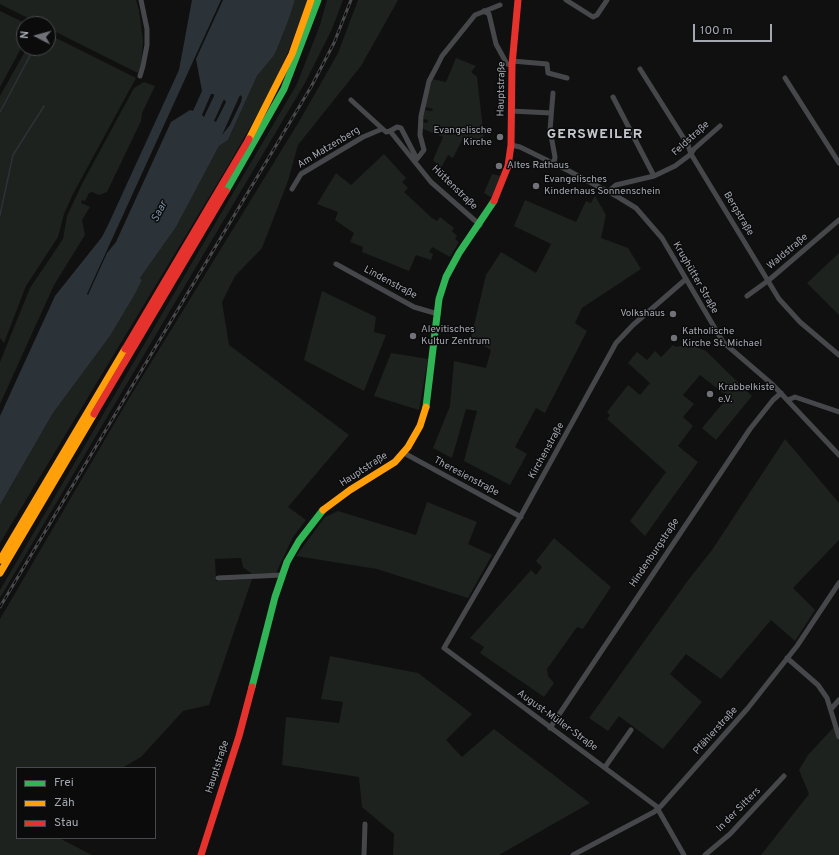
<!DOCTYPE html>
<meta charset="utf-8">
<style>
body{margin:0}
#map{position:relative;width:839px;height:855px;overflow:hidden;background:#101011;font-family:Overpass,sans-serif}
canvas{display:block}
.legend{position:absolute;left:16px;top:767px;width:140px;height:72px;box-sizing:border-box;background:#0b0b0c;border:1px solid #48494e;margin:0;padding:5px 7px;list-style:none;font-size:12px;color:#a3a7b0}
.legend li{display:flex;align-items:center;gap:8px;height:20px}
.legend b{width:20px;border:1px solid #48494e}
.north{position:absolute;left:16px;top:16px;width:40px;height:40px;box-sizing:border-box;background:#0b0b0c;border:1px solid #48494e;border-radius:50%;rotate:276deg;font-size:11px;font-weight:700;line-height:16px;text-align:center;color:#a3a7b0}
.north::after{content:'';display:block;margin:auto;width:14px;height:18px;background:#707278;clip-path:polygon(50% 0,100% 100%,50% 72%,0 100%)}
.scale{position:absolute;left:693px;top:24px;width:79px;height:18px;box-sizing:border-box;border:2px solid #a3a7b0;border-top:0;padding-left:5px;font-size:12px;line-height:14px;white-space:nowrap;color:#a3a7b0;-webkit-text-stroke:3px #0b0b0c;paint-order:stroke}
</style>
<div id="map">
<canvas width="839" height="855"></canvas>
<ul class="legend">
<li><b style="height:5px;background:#30b455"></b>Frei</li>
<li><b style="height:5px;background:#ff9f0a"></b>Zäh</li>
<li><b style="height:5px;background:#e5322d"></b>Stau</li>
</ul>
<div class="north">N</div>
<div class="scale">100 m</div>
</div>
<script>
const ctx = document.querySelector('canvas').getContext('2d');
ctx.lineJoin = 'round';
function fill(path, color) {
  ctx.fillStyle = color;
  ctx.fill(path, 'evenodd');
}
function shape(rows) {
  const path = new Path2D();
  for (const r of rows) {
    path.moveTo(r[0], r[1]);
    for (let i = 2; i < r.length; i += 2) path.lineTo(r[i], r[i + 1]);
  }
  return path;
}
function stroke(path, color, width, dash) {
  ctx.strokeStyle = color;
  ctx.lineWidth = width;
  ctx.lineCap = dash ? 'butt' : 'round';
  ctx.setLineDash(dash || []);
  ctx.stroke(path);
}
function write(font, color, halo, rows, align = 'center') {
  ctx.font = font + ' Overpass,sans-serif';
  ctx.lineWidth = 3;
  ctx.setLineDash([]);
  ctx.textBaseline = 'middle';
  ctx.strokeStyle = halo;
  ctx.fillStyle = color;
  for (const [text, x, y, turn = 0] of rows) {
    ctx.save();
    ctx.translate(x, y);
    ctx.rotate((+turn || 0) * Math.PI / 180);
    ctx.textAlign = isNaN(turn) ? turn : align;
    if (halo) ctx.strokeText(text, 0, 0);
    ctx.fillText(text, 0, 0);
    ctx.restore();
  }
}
const green = shape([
 [0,0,136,0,139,10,143,41,141,66,138,73,48,28,48,24,40,24,0,4],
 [295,0,308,0,278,78,229,164,0,543,0,505,53,413,110,336,135,294,142,280,140,278,176,227,219,146,228,140,257,76,275,54,287,24],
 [327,0,343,0,332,29,305,83,0,598,0,590,297,84,320,25],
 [358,0,398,0,361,66,298,145,288,181,262,248,235,276,222,302,229,345,349,435,288,507,306,520,293,537,276,573,252,574,243,567,241,558,215,559,216,581,252,579,209,705,183,711,141,757,122,768,17,768,17,838,59,838,92,855,0,855,0,619,128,400,300,120,338,53],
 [0,11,27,24,24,24,24,43,0,87],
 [48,34,136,78,73,194,64,214,58,237,26,286,4,343,0,338,0,96,27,48,48,48],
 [456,58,476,66,471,72,477,77,484,138,473,145,462,140,453,158,448,155,441,168,433,160,443,137,421,128,422,122,427,123,428,120,423,119,425,110,432,111,433,109,425,107,432,79,446,82],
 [144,82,155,86,142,113,141,121,107,192,99,195,92,192,89,193,85,201,82,200,81,203,90,207,82,220,85,235,54,285,0,404,0,362,30,288,63,239,67,216,83,182,134,88],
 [384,154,406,178,402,182,408,188,404,192,432,218,437,221,440,217,454,228,452,231,457,236,455,239,459,242,450,257,432,247,429,252,433,254,431,260,416,255,409,271,362,252,363,247,350,242,354,233,335,220,338,212,317,204,336,173,351,185],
 [492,174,501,176,492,198,484,193],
 [595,196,606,215,601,238,628,248,641,269,582,308,575,323,587,331,545,413,536,408,515,447,527,454,510,485,464,461,477,411,466,409,452,458,433,448,450,406,454,361,486,368,491,350,471,338,486,275,501,252,536,273,551,244,514,226,525,200,576,222,586,201,591,203],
 [839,253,839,315,807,283],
 [322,291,376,317,374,332,386,335,364,391,304,360],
 [689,344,706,351,752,396,716,440,702,428,728,397,700,375,683,395,694,404,683,417,693,426,678,446,698,462,645,536,630,521,666,472,607,419,610,415,607,412,628,385,640,395,650,383,628,363,637,352,647,360,655,351,661,357,673,345,676,347],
 [391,353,428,359,419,410,374,396],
 [785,439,839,503,839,540,793,588,815,610,795,641,771,620,721,679,686,654,670,674,702,702,663,749,619,716,608,731,589,718,689,579,712,550],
 [427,502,477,522,468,544,492,555,468,598,377,569,296,556,325,517,338,511,416,535],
 [554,538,611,587,583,629,577,627,547,669,548,676,554,683,544,697,480,653,484,647,470,638,531,570,536,575,542,567,536,561],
 [330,656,418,673,472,714,446,740,462,757,494,729,590,803,499,855,393,855,394,834,362,807,359,777,282,765,286,717,339,723,343,702,321,699],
 [834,727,839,742,839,855,761,855,809,794,799,770,808,755]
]);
const water = shape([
 [192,0,221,0,87,294,88,295,107,253,116,242,171,122,190,110,193,111,202,91,196,59,223,0,295,0,287,24,275,54,257,76,228,140,219,146,176,227,140,278,142,280,135,294,110,336,53,413,0,505,0,416,55,296,102,237,109,223,179,70],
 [211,94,214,94,214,96,204,117,202,115],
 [240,95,242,97,241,102,230,125,222,135],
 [224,99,226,102,216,122,214,121]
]);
const stream = shape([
 [0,112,32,52],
 [0,215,13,155,44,106]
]);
const street = shape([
 [566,0,593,17,597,15,607,0],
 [484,11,489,14,496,44,507,64,512,65],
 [512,61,547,64,548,73,567,78],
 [640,69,688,145,691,154,779,299,800,322,839,355],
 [140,76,143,66,147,45,147,29,141,0],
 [785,78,839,163],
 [553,93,550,130,555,157,554,163],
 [613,97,654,176],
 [351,100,386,132,390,131,431,182,480,225],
 [511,111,551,113],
 [390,131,397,127,401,128,417,159],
 [511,145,520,147,569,171,618,197,636,208,662,238,723,342,773,385,839,455],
 [417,159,424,150,420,135,421,116,429,81,437,66,442,56,475,15,500,5],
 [292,189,301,174,363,137,382,129],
 [609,191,616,185,654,176,675,166,691,154,694,149,720,126],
 [336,264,414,307,438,314],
 [747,296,769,280,839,220],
 [788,400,795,397,839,412],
 [404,453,521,517],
 [218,578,282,575],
 [787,658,818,685,827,698,839,737],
 [832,708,839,700],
 [550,728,750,429,773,400,781,393],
 [605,767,631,730],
 [364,855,365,824],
 [573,855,654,812,661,806,748,708,797,646,839,583],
 [684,855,656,806,444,648,523,512,616,343,633,325,686,279],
 [705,855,730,834,784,776]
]);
const fast = shape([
 [226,191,284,89,318,0],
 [426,407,439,299,446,277,459,253,494,201],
 [252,687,275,597,287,562,299,541,323,510]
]);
const slow = shape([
 [249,139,292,54,311,0],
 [323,510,350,490,395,462,408,447,420,426,426,407],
 [0,560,125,349],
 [0,573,94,414]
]);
const jam = shape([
 [494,201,508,166,511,145,512,65,518,0],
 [125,349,249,139],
 [94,414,226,191],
 [201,855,239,736,252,687]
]);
const rail = shape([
 [0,607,311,87,334,43,351,0]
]);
const markers = [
 [500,137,4,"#707278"],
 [499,166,4,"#707278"],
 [536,186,4,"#707278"],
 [673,314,4,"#707278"],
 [413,336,4,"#707278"],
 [674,338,4,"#707278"],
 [710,394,4,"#707278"]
];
const streetNames = [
 ["Hauptstraße",502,89,-89],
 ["Feldstraße",691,139,-42],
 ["Am Matzenberg",329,148,-31],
 ["Hüttenstraße",454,188,44],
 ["Bergstraße",738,214,59],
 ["Waldstraße",788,252,-40],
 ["Krughütter Straße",695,278,60],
 ["Lindenstraße",390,283,28],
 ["Kirchenstraße",547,451,-61],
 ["Hauptstraße",364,470,-33],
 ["Theresienstraße",466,477,28],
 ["Hindenburgstraße",655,553,-56],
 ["August-Müller-Straße",557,721,36],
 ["Pfählerstraße",716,731,-48],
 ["Hauptstraße",218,767,-72],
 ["In der Sitters",739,810,-45]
];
const poiNames = [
 ["Evangelische",492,131,"right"],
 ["Kirche",492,143,"right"],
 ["Altes Rathaus",507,166],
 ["Evangelisches",544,180],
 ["Kinderhaus Sonnenschein",544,192],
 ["Volkshaus",665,314,"right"],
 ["Alevitisches",421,330],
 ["Kultur Zentrum",421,342],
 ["Katholische",682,332],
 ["Kirche St. Michael",682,344],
 ["Krabbelkiste",718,388],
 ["e.V.",718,400]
];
const waterNames = [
 ["Saar",160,212,-63]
];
const districtNames = [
 ["GERSWEILER",595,135]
];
fill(green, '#1d221e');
fill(water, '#2c3338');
stroke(stream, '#2c3338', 1.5);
stroke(street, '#46474a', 5);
stroke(fast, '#30b455', 7);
stroke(slow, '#ff9f0a', 7);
stroke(jam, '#e5322d', 7);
stroke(rail, '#494a4c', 3);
stroke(rail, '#0b0b0c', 1.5, [4.5]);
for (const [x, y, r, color] of markers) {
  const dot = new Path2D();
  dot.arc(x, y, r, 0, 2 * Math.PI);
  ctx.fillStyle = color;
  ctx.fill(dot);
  stroke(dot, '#0b0b0c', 1.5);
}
write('10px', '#a3a7b0', '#0b0b0c', streetNames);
write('10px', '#a3a7b0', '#0b0b0c', poiNames, 'left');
write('italic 11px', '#7e94a8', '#0b0b0c', waterNames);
ctx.letterSpacing = '1px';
write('bold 14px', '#c4c6cd', '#0b0b0c', districtNames);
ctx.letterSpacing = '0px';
</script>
